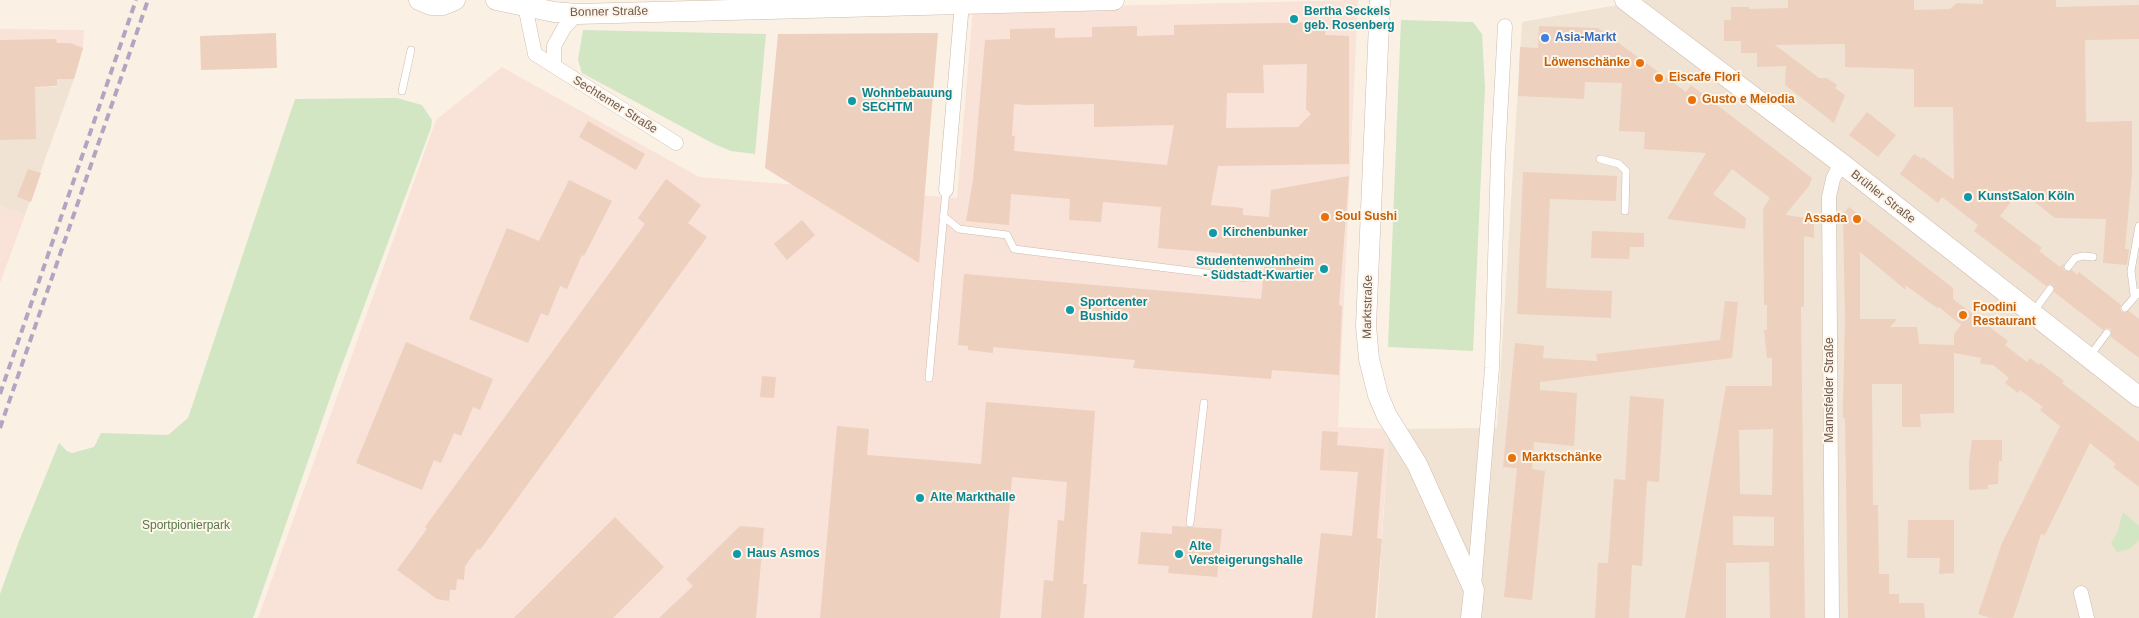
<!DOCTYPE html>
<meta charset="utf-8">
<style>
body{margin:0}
canvas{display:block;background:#faf1e4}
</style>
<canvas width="2139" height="618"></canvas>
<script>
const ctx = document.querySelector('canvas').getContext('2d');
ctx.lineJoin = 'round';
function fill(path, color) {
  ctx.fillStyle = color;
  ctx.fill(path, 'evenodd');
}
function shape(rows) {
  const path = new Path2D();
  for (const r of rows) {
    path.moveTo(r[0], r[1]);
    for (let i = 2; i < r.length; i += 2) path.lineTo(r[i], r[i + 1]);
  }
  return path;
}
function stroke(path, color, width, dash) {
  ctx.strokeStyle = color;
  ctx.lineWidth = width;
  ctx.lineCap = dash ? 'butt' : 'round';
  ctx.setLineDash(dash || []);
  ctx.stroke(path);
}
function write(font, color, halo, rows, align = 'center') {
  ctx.font = font + ' Arial,sans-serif';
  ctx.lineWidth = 4;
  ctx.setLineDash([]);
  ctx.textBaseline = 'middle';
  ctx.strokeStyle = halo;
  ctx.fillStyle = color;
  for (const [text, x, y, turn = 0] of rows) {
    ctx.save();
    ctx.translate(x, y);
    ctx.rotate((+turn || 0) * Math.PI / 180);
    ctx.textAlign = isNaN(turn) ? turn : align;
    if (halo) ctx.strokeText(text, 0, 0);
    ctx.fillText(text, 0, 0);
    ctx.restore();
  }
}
const residential = shape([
 [1645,0,2139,0,2139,618,1377,618,1389,429,1497,428,1522,22],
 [57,79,74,79,25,215,0,206,0,88,57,87]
]);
const commercial = shape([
 [1358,0,1338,427,1389,429,1376,618,258,618,436,120,502,67,699,177,957,198,973,9],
 [0,29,84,30,83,48,74,79,57,79,57,86,0,88],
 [0,206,25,215,0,283]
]);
const green = shape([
 [1401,20,1473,22,1482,34,1485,87,1473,351,1388,347],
 [583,30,766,34,755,154,731,151,714,144,582,73,578,60],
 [397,98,422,105,432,120,431,128,336,381,253,618,0,618,0,594,19,541,59,443,67,451,72,453,94,447,101,433,168,435,188,418,295,99],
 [2123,512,2139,526,2139,540,2130,549,2117,552,2111,543,2117,533]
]);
const building = shape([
 [1788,0,1914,0,1914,10,1950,9,1957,3,1983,4,1983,0,2056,0,2056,7,2139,5,2139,39,2085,40,2086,122,2132,121,2132,173,2125,249,2129,249,2127,265,2103,263,2106,219,2055,218,2020,190,2000,216,2042,248,2039,251,2060,267,2064,264,2063,269,2065,271,2072,270,2077,275,2079,272,2121,305,2120,309,2122,312,2129,311,2139,319,2139,358,2111,337,2111,329,2107,328,2103,330,2054,292,2053,285,2050,284,2046,286,1974,231,1978,225,1942,197,1938,203,1900,174,1914,154,1922,159,1923,157,1954,180,1953,107,1914,107,1914,69,1845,67,1845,44,1775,45,1819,78,1827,78,1837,85,1835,88,1845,95,1834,123,1785,85,1786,66,1757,67,1757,53,1741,53,1741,41,1724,41,1724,20,1731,20,1731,7,1749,7,1749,9,1788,8],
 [1326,22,1325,35,1349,36,1349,164,1218,166,1211,205,1243,208,1243,215,1269,217,1271,190,1349,176,1339,305,1342,306,1339,375,1272,370,1271,379,1133,368,1135,360,993,347,993,353,968,350,968,346,958,345,964,274,1261,299,1265,262,1232,260,1232,254,1158,248,1161,207,1103,202,1101,222,1069,220,1070,199,1011,194,1009,225,966,221,973,180,985,40,1010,39,1010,29,1055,28,1055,38,1092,37,1092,27,1137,26,1137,36,1174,35,1174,25],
 [1307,64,1306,109,1311,114,1298,127,1226,128,1227,93,1264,93,1263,65],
 [1014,104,1027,105,1094,104,1094,127,1174,125,1167,165,1014,151,1015,136,1012,136],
 [1539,26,1598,28,1686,92,1691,85,1812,178,1809,186,1785,215,1814,219,1814,238,1804,236,1804,307,1801,307,1805,618,1770,618,1769,562,1726,563,1726,618,1685,618,1726,386,1772,386,1772,358,1767,358,1764,330,1767,330,1767,305,1764,305,1763,209,1770,198,1732,169,1713,194,1746,218,1745,229,1667,219,1706,153,1644,149,1645,132,1619,131,1622,83,1585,82,1584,99,1518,96,1520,47,1538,48],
 [1773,429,1772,495,1740,494,1739,430],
 [1733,516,1774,517,1774,546,1733,545],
 [276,33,277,68,201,70,200,36],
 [938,33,919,263,765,168,778,34],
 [56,39,57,43,70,43,83,48,74,79,57,79,57,86,35,87,36,139,0,140,0,40],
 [1867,112,1896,135,1878,157,1849,135],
 [588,121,645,154,636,170,579,137],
 [28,169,41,173,31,202,17,197],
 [1523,172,1617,176,1616,201,1550,199,1546,288,1612,291,1611,318,1517,314],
 [666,179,701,205,688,223,707,237,480,550,478,548,465,566,464,580,457,579,456,590,450,590,449,601,437,599,397,570,427,529,425,527,645,224,638,218],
 [569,180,612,201,584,256,582,255,567,289,560,286,548,316,541,313,528,343,469,319,507,228,539,241],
 [1849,207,1953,288,1953,299,2008,341,2005,345,2027,362,2030,358,2039,365,2040,363,2064,381,2062,383,2139,442,2139,487,2113,467,2116,464,2090,443,2045,535,2041,534,2013,618,1990,618,1978,614,2002,543,2060,426,2040,410,2043,407,2020,390,2018,393,2005,383,2009,378,1993,365,1980,364,1981,358,1954,353,1954,413,1920,414,1921,427,1902,427,1902,384,1872,384,1873,505,1878,505,1879,574,1889,574,1889,594,1899,594,1899,603,1924,603,1925,618,1848,618,1845,418,1843,418,1843,404,1845,319,1843,214],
 [1860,252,1906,290,1905,285,1937,308,1939,307,1961,325,1954,334,1954,345,1919,344,1917,327,1890,327,1897,319,1860,319],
 [802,220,815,235,787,260,774,244],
 [1592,231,1644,233,1644,247,1630,247,1629,259,1591,258],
 [1725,301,1738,302,1732,358,1540,382,1540,390,1577,393,1574,446,1534,442,1532,469,1545,471,1532,600,1504,597,1517,468,1503,467,1515,343,1544,346,1543,358,1597,361,1596,354,1720,340],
 [406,342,493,379,480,410,473,407,461,436,454,433,441,463,434,460,422,490,356,463],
 [762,376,776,377,774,398,760,397],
 [1630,396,1664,399,1659,482,1647,481,1642,566,1632,565,1629,618,1595,618,1598,563,1608,563,1614,479,1625,480],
 [986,402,1095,411,1083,584,1087,584,1084,618,1041,618,1044,580,1053,581,1058,520,1064,521,1067,482,1012,477,1000,618,820,618,837,426,869,429,867,455,981,464],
 [1322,431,1338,432,1337,445,1384,449,1377,538,1382,539,1375,618,1312,618,1321,533,1352,536,1358,472,1320,470],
 [1972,440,2002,440,2002,461,1999,461,1998,484,1988,485,1988,489,1969,490,1969,462],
 [615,517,664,567,613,618,514,618],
 [1908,520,1954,520,1954,573,1939,574,1940,558,1907,558],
 [740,526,764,528,756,618,659,618,693,586,686,579],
 [1172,526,1222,529,1217,577,1168,573,1169,566,1138,564,1141,532,1172,534]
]);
const lane = shape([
 [402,91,411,50],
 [1600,159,1619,164,1626,171,1625,211],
 [943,216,959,229,1007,235,1014,249,1247,278],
 [2068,267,2075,258,2083,256,2093,257],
 [2134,295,2131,271,2139,226],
 [2125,308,2139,292],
 [2034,311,2050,289],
 [2089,357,2107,333],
 [929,378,946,190],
 [1190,523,1204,403]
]);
const street = shape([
 [525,6,535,54,676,143],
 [554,66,554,46,564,28,577,14],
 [946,190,962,3],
 [1474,587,1492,368,1498,156,1505,26],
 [2081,593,2087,618],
 [1832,618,1829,197,1833,179,1841,163]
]);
const secondary = shape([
 [419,0,431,5,443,5,455,0],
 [496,0,554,12,577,14,1114,0],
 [1380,0,1366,326,1369,359,1378,395,1387,416,1417,464,1474,590,1471,618],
 [1625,0,1841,163,2139,397]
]);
const rail = shape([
 [0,394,136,0],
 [0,428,148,0]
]);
const markers = [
 [1294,19,5,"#0f9aa8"],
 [1545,38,5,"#3f7fe0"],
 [1640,63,5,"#e8710a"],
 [1659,78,5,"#e8710a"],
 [1692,100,5,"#e8710a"],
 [852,101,5,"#0f9aa8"],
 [1968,197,5,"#0f9aa8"],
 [1325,217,5,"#e8710a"],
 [1857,219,5,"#e8710a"],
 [1213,233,5,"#0f9aa8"],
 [1324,269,5,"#0f9aa8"],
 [1070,310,5,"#0f9aa8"],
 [1963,315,5,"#e8710a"],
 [1512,458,5,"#e8710a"],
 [920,498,5,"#0f9aa8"],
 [737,554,5,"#0f9aa8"],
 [1179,554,5,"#0f9aa8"]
];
const streetNames = [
 ["Bonner Straße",609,12,-1],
 ["Sechtemer Straße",615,105,32],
 ["Brühler Straße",1883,197,38],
 ["Marktstraße",1368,307,-89],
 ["Mannsfelder Straße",1830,390,-90]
];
const cultureNames = [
 ["Bertha Seckels",1304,12],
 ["geb. Rosenberg",1304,26],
 ["Wohnbebauung",862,94],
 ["SECHTM",862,108],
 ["KunstSalon Köln",1978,197],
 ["Kirchenbunker",1223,233],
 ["Studentenwohnheim",1314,262,"right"],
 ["- Südstadt-Kwartier",1314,276,"right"],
 ["Sportcenter",1080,303],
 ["Bushido",1080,317],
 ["Alte Markthalle",930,498],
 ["Alte",1189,547],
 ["Versteigerungshalle",1189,561],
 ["Haus Asmos",747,554]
];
const shopNames = [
 ["Asia-Markt",1555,38]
];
const foodNames = [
 ["Löwenschänke",1630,63,"right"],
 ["Eiscafe Flori",1669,78],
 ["Gusto e Melodia",1702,100],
 ["Soul Sushi",1335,217],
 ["Assada",1847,219,"right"],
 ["Foodini",1973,308],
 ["Restaurant",1973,322],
 ["Marktschänke",1522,458]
];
const parkNames = [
 ["Sportpionierpark",186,526]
];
fill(residential, '#f1e3d3');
fill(commercial, '#f9e2d8');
fill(green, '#d2e6c4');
fill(building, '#edd0be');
stroke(lane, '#ccbbae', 8);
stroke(street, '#ccbbae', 15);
stroke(secondary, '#cebbac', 21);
stroke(lane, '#fff', 7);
stroke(street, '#fff', 14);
stroke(secondary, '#fff', 20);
stroke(rail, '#b3a4c2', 4, [8, 5]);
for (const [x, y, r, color] of markers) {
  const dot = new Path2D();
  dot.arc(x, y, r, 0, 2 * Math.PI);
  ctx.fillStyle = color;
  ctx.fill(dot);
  stroke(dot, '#fdf5e9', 2);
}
write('12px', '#6f584c', '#fdf5e9', streetNames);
write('bold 12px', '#0d838f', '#fdf5e9', cultureNames, 'left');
write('bold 12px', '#366cbe', '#fdf5e9', shopNames, 'left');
write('bold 12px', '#c56008', '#fdf5e9', foodNames, 'left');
write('12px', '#577a48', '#fdf5e9', parkNames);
</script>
